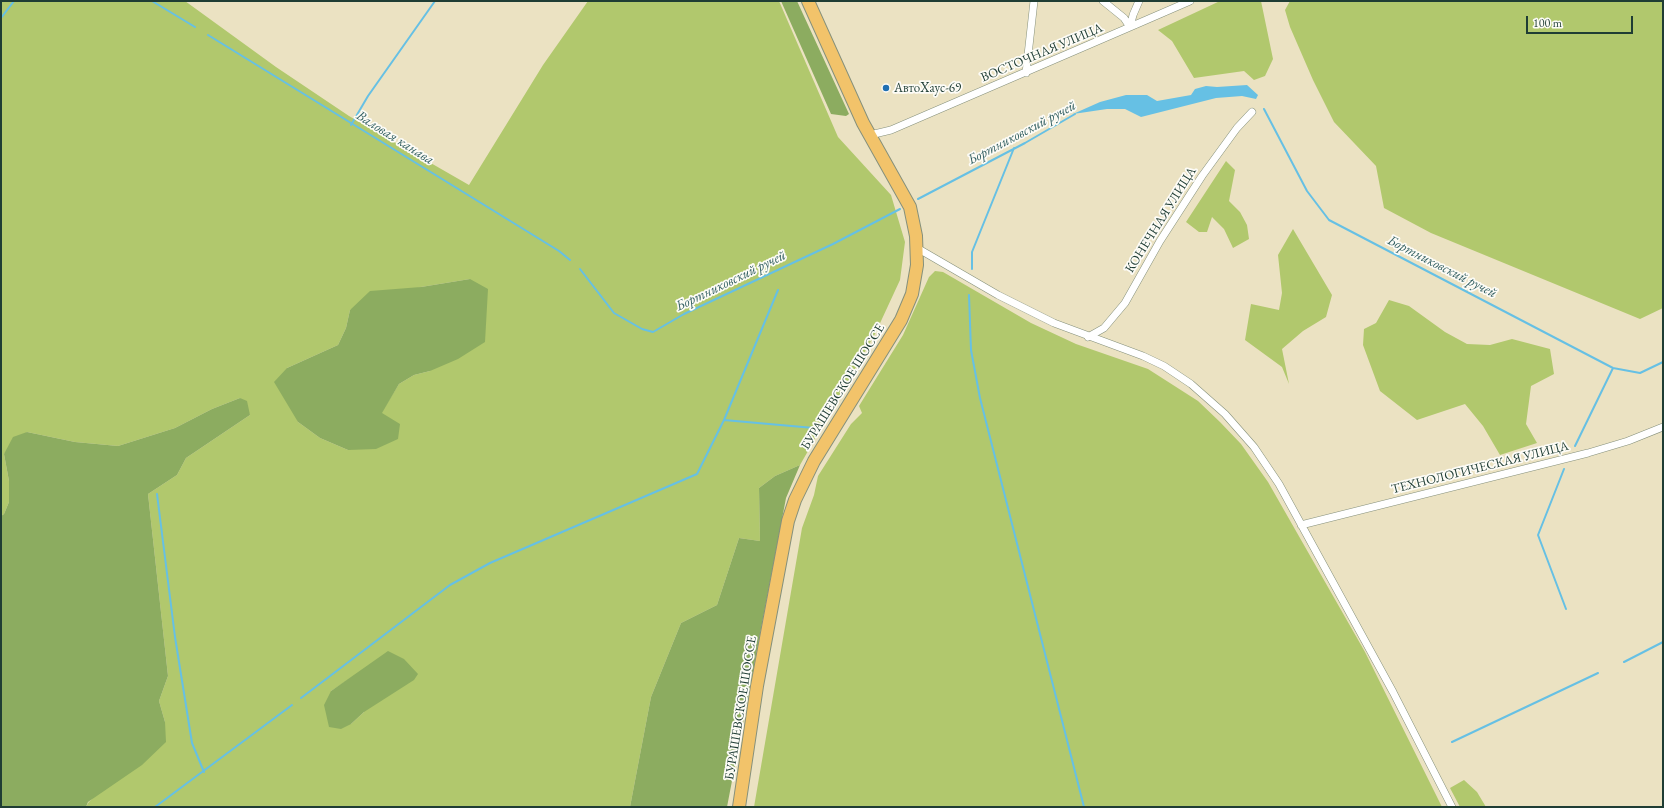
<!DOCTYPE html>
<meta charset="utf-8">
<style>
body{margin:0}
#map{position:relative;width:1664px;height:808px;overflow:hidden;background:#ebe2c2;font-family:"EB Garamond",serif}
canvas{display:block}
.frame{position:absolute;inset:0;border:2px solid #1f3d34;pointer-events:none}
.scale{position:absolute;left:1526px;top:16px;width:107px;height:18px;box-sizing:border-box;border:2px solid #1f3d34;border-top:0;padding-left:5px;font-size:12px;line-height:14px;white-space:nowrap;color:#1f3d34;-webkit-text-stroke:3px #fdfcf7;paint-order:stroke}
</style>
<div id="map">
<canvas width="1664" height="808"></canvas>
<div class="frame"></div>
<div class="scale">100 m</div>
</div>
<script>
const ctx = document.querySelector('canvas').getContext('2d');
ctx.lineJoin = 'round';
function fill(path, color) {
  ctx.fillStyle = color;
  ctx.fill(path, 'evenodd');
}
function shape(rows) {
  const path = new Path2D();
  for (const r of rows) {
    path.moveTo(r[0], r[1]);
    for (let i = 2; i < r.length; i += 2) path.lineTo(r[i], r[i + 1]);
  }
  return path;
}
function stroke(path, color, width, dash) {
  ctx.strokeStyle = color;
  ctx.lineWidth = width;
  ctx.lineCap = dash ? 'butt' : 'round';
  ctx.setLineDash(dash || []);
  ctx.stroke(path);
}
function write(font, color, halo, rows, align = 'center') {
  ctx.font = font + ' "EB Garamond",serif';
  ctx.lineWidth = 3.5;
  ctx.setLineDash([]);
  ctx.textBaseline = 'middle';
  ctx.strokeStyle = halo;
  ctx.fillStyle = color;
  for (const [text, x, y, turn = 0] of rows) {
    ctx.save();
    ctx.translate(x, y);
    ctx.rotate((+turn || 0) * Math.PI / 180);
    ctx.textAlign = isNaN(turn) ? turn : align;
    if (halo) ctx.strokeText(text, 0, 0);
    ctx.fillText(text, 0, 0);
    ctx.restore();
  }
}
const green = shape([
 [1,1,185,1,276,67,349,116,469,185,543,65,588,1,779,1,838,137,891,195,905,242,900,280,875,334,800,465,775,476,759,488,760,541,739,538,717,605,681,623,651,697,630,807,86,807,88,803,165,722,159,701,168,676,148,494,177,475,186,458,250,415,240,398,212,409,175,428,118,446,75,442,27,432,4,454,9,481,9,502,4,514,1,516],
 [470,279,430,371,414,375,399,384,381,413,348,450,320,438,298,422,287,368,338,345,346,328,350,310,421,287],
 [357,674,364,712,351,724,331,691],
 [1220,1,1261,1,1273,59,1265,76,1254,80,1244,71,1194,78,1172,41,1158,30],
 [1290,1,1663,1,1663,308,1640,319,1431,233,1384,208,1376,166,1334,122,1313,80,1290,27,1285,10],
 [1226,161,1235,170,1229,201,1240,212,1247,225,1249,239,1233,248,1224,229,1212,217,1207,232,1199,232,1186,222],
 [1293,229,1332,295,1326,317,1303,331,1282,349,1289,384,1282,367,1245,340,1251,304,1279,310,1282,293,1278,255],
 [935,271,943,272,1031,323,1076,344,1148,369,1198,401,1220,422,1241,444,1268,482,1365,652,1442,807,754,807,802,528,814,495,818,476,851,424,862,413,859,406,903,335,929,277],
 [1389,300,1409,306,1445,332,1467,344,1490,345,1512,339,1550,349,1554,374,1531,386,1526,424,1537,443,1500,455,1483,426,1465,404,1417,420,1380,391,1363,345,1364,329,1376,323],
 [1464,780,1477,792,1486,807,1460,807,1450,788]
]);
const forest = shape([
 [781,1,797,1,849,114,846,116,831,114],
 [470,279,488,289,485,342,458,359,430,371,414,375,399,384,382,413,400,424,398,439,376,449,348,450,320,438,298,422,274,382,287,368,338,345,346,328,350,310,370,291,421,287],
 [240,398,247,401,250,415,186,458,177,475,148,494,168,676,159,701,165,722,166,742,142,765,88,802,86,807,1,807,1,516,4,514,9,502,9,481,4,454,13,437,27,432,75,442,118,446,175,428,212,409],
 [800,465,786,498,727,807,630,807,651,697,681,623,717,605,739,538,760,541,759,488,775,476],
 [388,651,404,659,418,674,414,680,364,712,351,724,341,729,329,727,324,705,331,691]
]);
const water = shape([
 [1247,85,1258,95,1256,99,1242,96,1216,98,1141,117,1125,109,1107,109,1073,114,1100,102,1126,95,1147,95,1157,101,1191,95,1195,89,1206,86,1217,87]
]);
const stream = shape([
 [152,1,195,27],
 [1,18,14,1],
 [208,35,559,251,570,260],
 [1264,109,1307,191,1329,220,1613,368,1640,373,1663,362],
 [351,125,368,96,435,1],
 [918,199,1025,143,1075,114],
 [580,269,614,313,642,329,653,332,684,314,833,244,900,209],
 [972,269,972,252,1014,148],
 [969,295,971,350,980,398,1084,807],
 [724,420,814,428],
 [1575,446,1613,368],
 [1564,469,1538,535,1566,609],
 [157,494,175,637,192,743,204,772],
 [1624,662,1663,642],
 [301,698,450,585,490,563,697,474,724,420,778,290],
 [1452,742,1598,673],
 [155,807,292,705]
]);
const street = shape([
 [1103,1,1124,18,1130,27,1190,1],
 [1026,73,1034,1],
 [870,135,891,130,1130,27,1133,15,1139,1],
 [917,248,998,295,1054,323,1143,356,1164,366,1191,384,1225,414,1254,447,1279,484,1393,692,1452,807],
 [1088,337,1104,328,1125,303,1160,241,1202,176,1237,128,1252,112],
 [1301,525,1588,453,1628,441,1663,427]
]);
const primary = shape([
 [739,807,757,686,788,521,795,500,814,461,901,320,912,294,917,265,916,236,910,207,863,123,808,1]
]);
const markers = [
 [886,88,4,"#1f6fb2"]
];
const streetNames = [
 ["ВОСТОЧНАЯ УЛИЦА",1042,53,-23],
 ["КОНЕЧНАЯ УЛИЦА",1161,220,-58],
 ["БУРАШЕВСКОЕ ШОССЕ",843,387,-58],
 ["ТЕХНОЛОГИЧЕСКАЯ УЛИЦА",1480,468,-14],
 ["БУРАШЕВСКОЕ ШОССЕ",741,708,-81]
];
const poiNames = [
 ["АвтоХаус-69",894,88]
];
const waterNames = [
 ["Бортниковский ручей",1022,133,-28],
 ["Валовая канава",395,138,32],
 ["Бортниковский ручей",1442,267,27],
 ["Бортниковский ручей",731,281,-26]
];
fill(green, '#b1c86d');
fill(forest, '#8cac60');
fill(water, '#66c0e4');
stroke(stream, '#66c0e4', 2);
stroke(street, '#85907b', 8);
stroke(primary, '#85907b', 14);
stroke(street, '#fff', 7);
stroke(primary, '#f2c36a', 12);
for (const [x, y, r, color] of markers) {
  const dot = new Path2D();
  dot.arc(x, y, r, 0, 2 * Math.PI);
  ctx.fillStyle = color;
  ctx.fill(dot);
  stroke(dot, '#fdfcf7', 1.5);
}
write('13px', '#1f3d34', '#fdfcf7', streetNames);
write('13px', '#1f3d34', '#fdfcf7', poiNames, 'left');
write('italic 14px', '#315e60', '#fdfcf7', waterNames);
</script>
